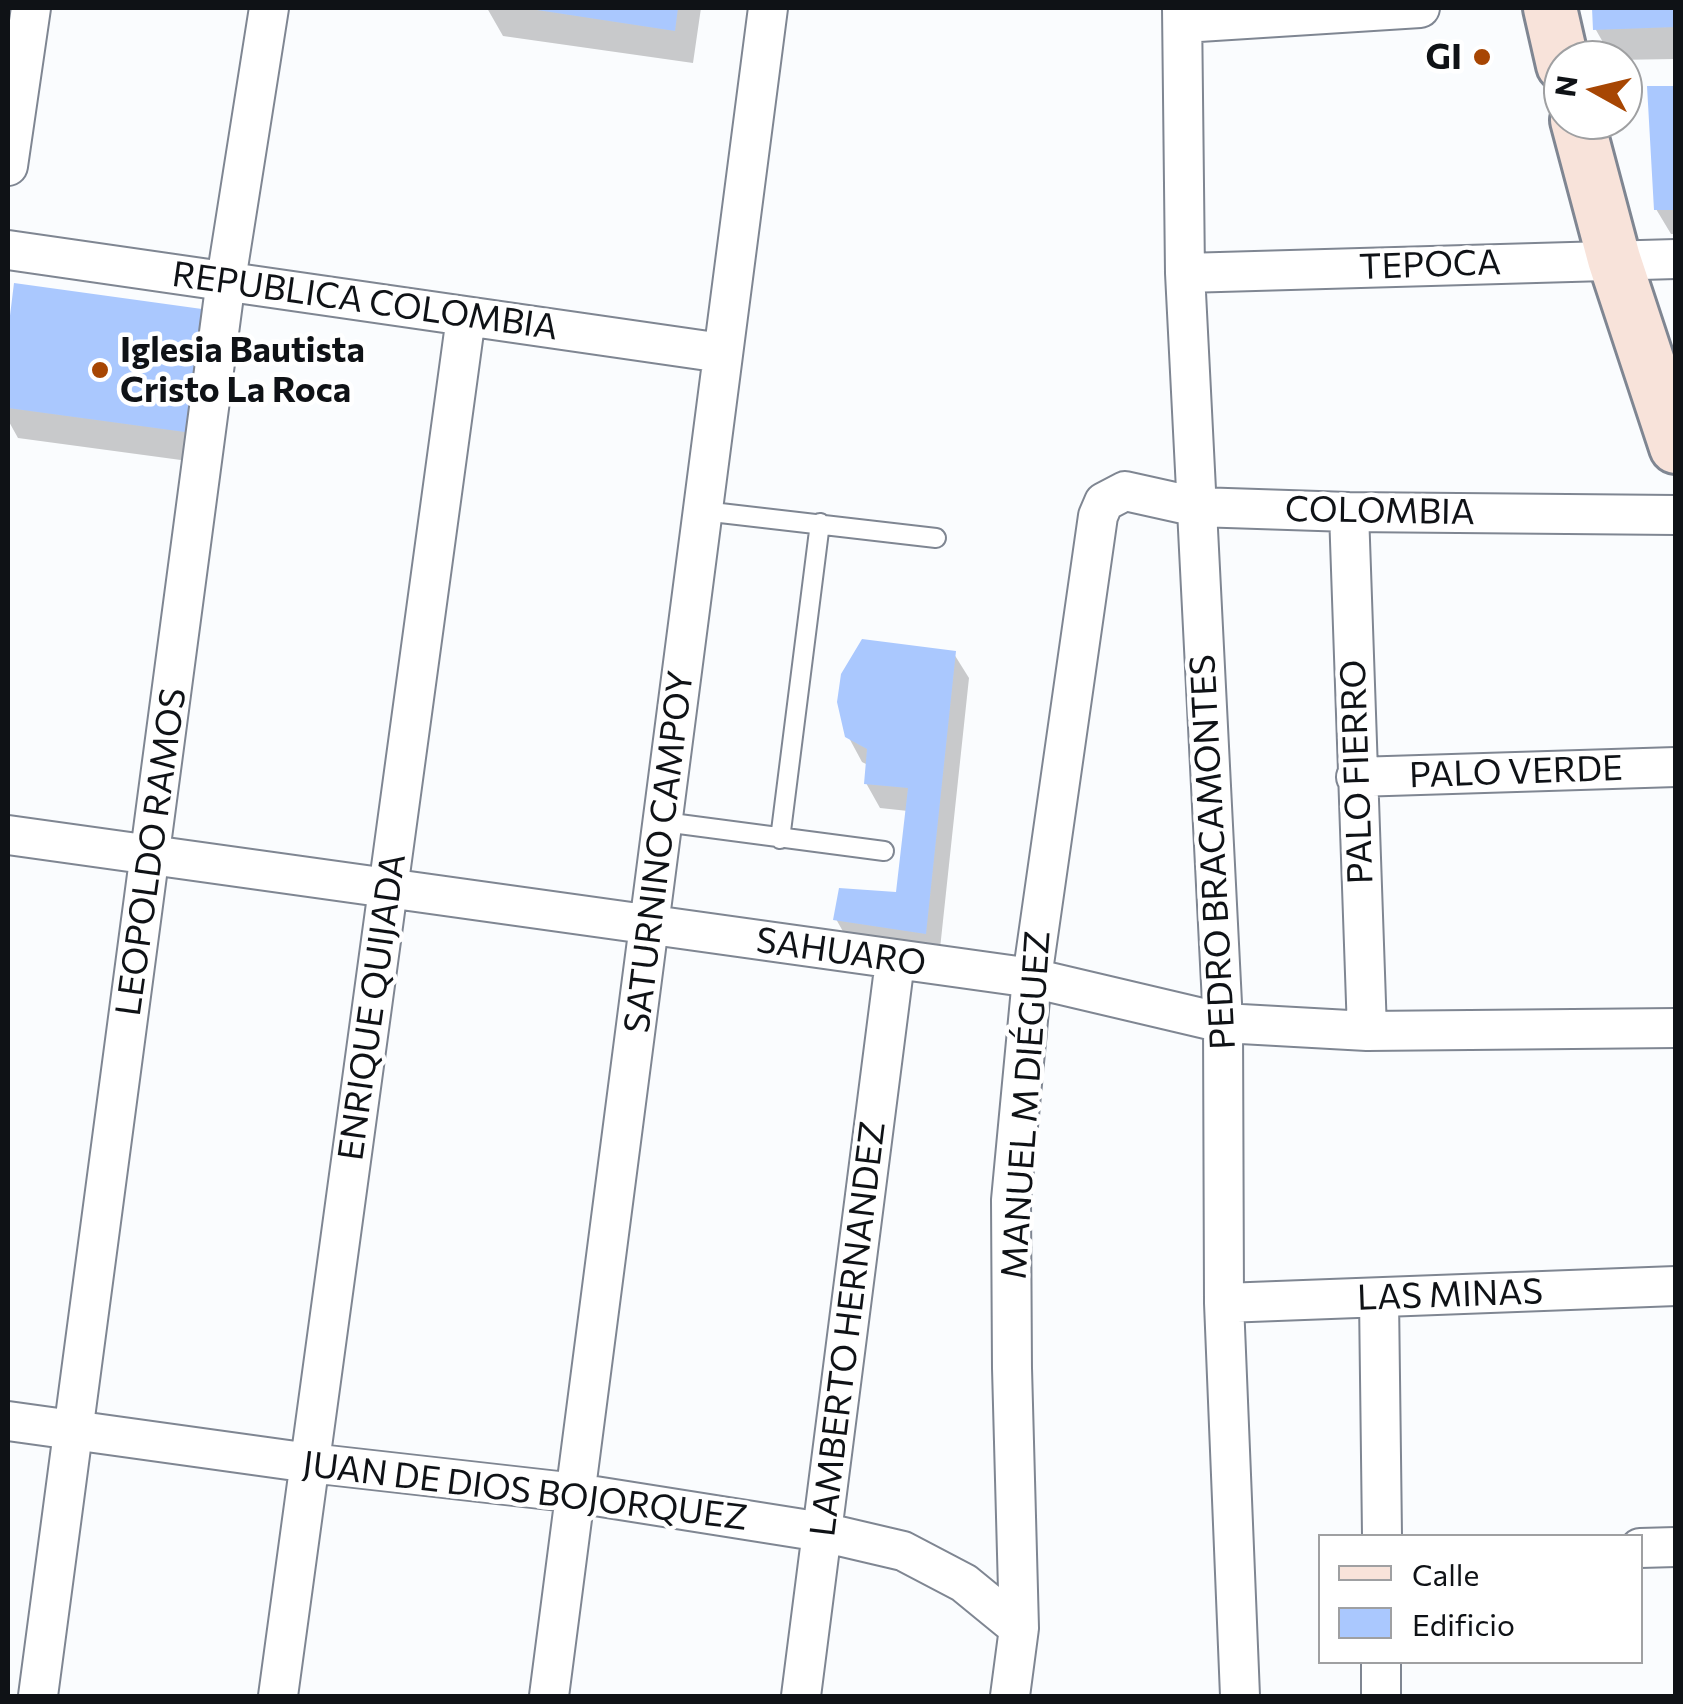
<!DOCTYPE html>
<meta charset="utf-8">
<style>
body{margin:0}
#map{position:relative;width:1683px;height:1704px;overflow:hidden;background:#fafcfe;font-family:Commissioner,sans-serif}
canvas{display:block}
.frame{position:absolute;inset:0;border:10px solid #0f1216;pointer-events:none}
.legend{position:absolute;left:1318px;top:1534px;width:325px;height:130px;box-sizing:border-box;background:#fff;border:2px solid #9fa0a2;margin:0;padding:12px 18px;list-style:none;font-size:30px;color:#0f1216}
.legend li{display:flex;align-items:center;gap:20px;height:50px}
.legend b{width:50px;border:2px solid #9fa0a2}
.north{position:absolute;left:1543px;top:40px;width:100px;height:100px;box-sizing:border-box;background:#fff;border:2px solid #9fa0a2;border-radius:50%;rotate:278deg;font-size:28px;font-weight:700;line-height:40px;text-align:center;color:#0f1216}
.north::after{content:'';display:block;margin:auto;width:35px;height:45px;background:#a74603;clip-path:polygon(50% 0,100% 100%,50% 72%,0 100%)}
</style>
<div id="map">
<canvas width="1683" height="1704"></canvas>
<div class="frame"></div>
<ul class="legend">
<li><b style="height:12px;background:#f8e3da"></b>Calle</li>
<li><b style="height:28px;background:#aac8fe"></b>Edificio</li>
</ul>
<div class="north">N</div>
</div>
<script>
const ctx = document.querySelector('canvas').getContext('2d');
ctx.lineJoin = 'round';
function fill(path, color) {
  ctx.fillStyle = color;
  ctx.fill(path, 'evenodd');
}
function shape(rows) {
  const path = new Path2D();
  for (const r of rows) {
    path.moveTo(r[0], r[1]);
    for (let i = 2; i < r.length; i += 2) path.lineTo(r[i], r[i + 1]);
  }
  return path;
}
function stroke(path, color, width, dash) {
  ctx.strokeStyle = color;
  ctx.lineWidth = width;
  ctx.lineCap = dash ? 'butt' : 'round';
  ctx.setLineDash(dash || []);
  ctx.stroke(path);
}
function write(font, color, halo, rows, align = 'center') {
  ctx.font = font + ' Commissioner,sans-serif';
  ctx.lineWidth = 9;
  ctx.setLineDash([]);
  ctx.textBaseline = 'middle';
  ctx.strokeStyle = halo;
  ctx.fillStyle = color;
  for (const [text, x, y, turn = 0] of rows) {
    ctx.save();
    ctx.translate(x, y);
    ctx.rotate((+turn || 0) * Math.PI / 180);
    ctx.textAlign = isNaN(turn) ? turn : align;
    if (halo) ctx.strokeText(text, 0, 0);
    ctx.fillText(text, 0, 0);
    ctx.restore();
  }
}
const shadow = shape([
 [487,8,701,8,693,63,503,36],
 [1595,8,1676,8,1676,59,1613,60,1596,30],
 [1676,88,1676,234,1671,234,1656,209],
 [16,286,200,311,219,344,203,463,18,438,8,420,8,350],
 [954,654,969,678,939,958,850,944,836,919,898,894,908,811,880,808,866,783,868,765,862,762,848,736]
]);
const building = shape([
 [524,8,678,8,675,31],
 [1592,8,1676,8,1676,27,1593,30],
 [1647,86,1676,86,1676,210,1654,210],
 [14,283,202,309,185,432,8,408,8,332],
 [862,639,956,651,926,934,833,920,839,888,896,892,908,788,864,784,867,749,845,737,837,702,841,674]
]);
const lane = shape([
 [703,511,936,538],
 [664,822,884,851],
 [780,839,820,523]
]);
const street = shape([
 [1182,8,1185,273,1223,1023,1224,1303,1240,1696],
 [1183,23,1420,8],
 [8,166,31,8],
 [8,250,722,353],
 [1185,273,1676,259],
 [1349,512,1367,1031],
 [1356,777,1676,767],
 [8,835,1032,978,1223,1023,1367,1031,1676,1028],
 [1379,1298,1382,1536],
 [1224,1303,1676,1286],
 [8,1421,310,1463,576,1493,822,1532,903,1551,964,1583,1019,1628],
 [1640,1548,1676,1547],
 [38,1696,226,280,269,8],
 [278,1696,466,317],
 [549,1696,768,8],
 [801,1696,895,961],
 [1010,1696,1019,1628,1012,1368,1011,1200,1032,978,1098,516,1104,502,1125,491,1197,507,1349,512,1676,515],
 [1381,1696,1381,1662]
]);
const secondary = shape([
 [1550,8,1563,65],
 [1577,120,1614,259,1676,447]
]);
const markers = [
 [1482,57,10,"#a74603"],
 [100,370,10,"#a74603"]
];
const poiNames = [
 ["GI",1462,57],
 ["Iglesia Bautista",120,350,"left"],
 ["Cristo La Roca",120,390,"left"]
];
const streetNames = [
 ["TEPOCA",1430,265,-2],
 ["REPUBLICA COLOMBIA",365,301,8],
 ["COLOMBIA",1380,511,1],
 ["PALO FIERRO",1357,772,-92],
 ["PALO VERDE",1516,772,-2],
 ["LEOPOLDO RAMOS",151,852,-82],
 ["SATURNINO CAMPOY",659,852,-83],
 ["PEDRO BRACAMONTES",1213,852,-93],
 ["SAHUARO",841,952,8],
 ["ENRIQUE QUIJADA",372,1007,-82],
 ["MANUEL M DIÉGUEZ",1026,1105,-86],
 ["LAS MINAS",1450,1295,-2],
 ["LAMBERTO HERNANDEZ",848,1329,-83],
 ["JUAN DE DIOS BOJORQUEZ",525,1491,7]
];
fill(shadow, '#0003');
fill(building, '#aac8fe');
stroke(lane, '#7f8692', 22);
stroke(street, '#7f8692', 42);
stroke(secondary, '#7f8692', 58);
stroke(lane, '#fff', 18);
stroke(street, '#fff', 38);
stroke(secondary, '#f8e3da', 52);
for (const [x, y, r, color] of markers) {
  const dot = new Path2D();
  dot.arc(x, y, r, 0, 2 * Math.PI);
  ctx.fillStyle = color;
  ctx.fill(dot);
  stroke(dot, '#fff', 4);
}
write('bold 35px', '#0f1216', '#fff', poiNames, 'right');
write('35px', '#0f1216', '#fff', streetNames);
</script>
